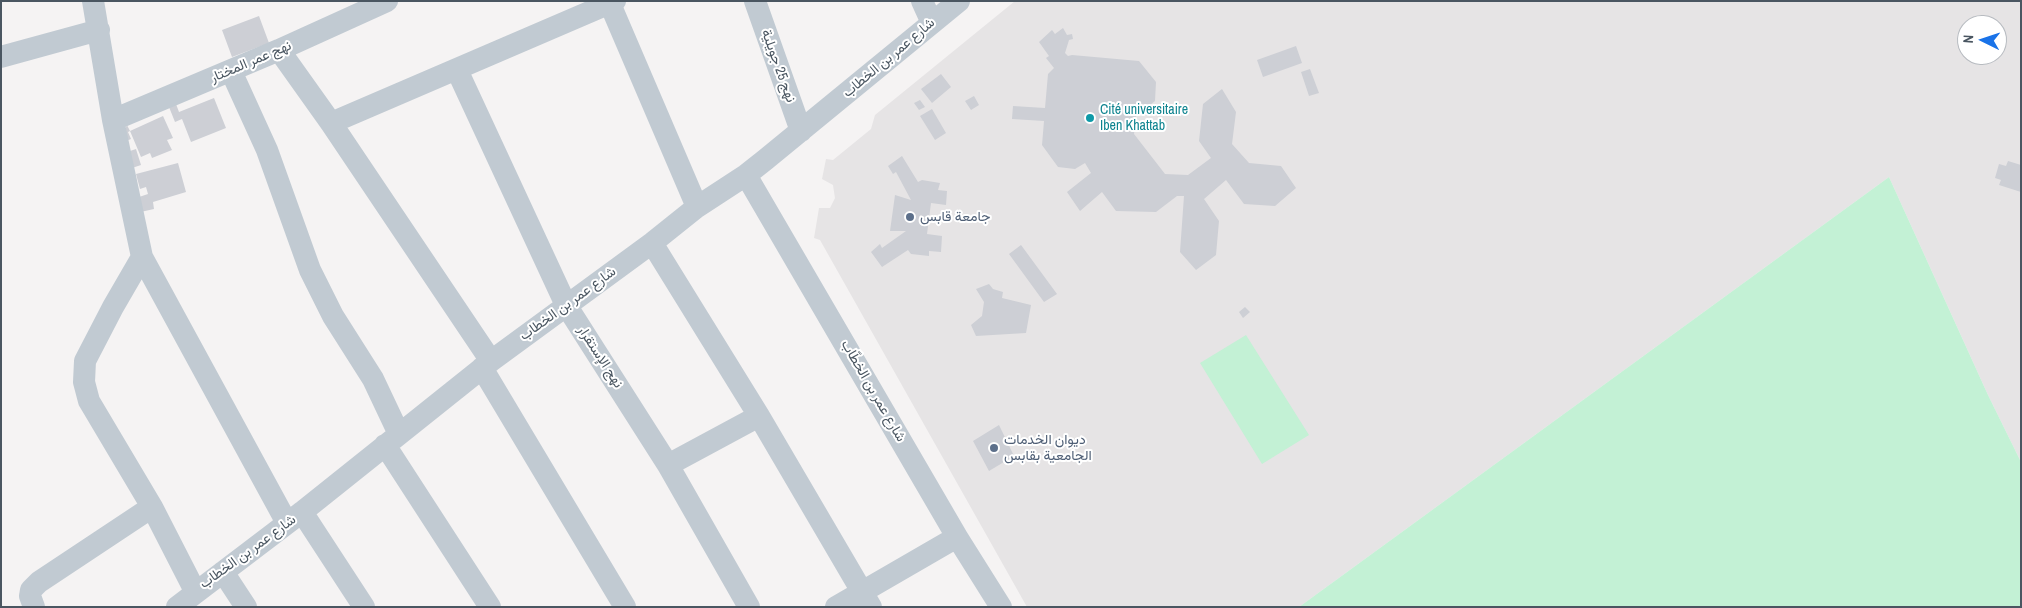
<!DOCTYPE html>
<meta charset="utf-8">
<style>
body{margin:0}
#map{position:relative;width:2022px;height:608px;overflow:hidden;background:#f5f3f3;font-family:"Archivo Narrow",sans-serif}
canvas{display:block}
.frame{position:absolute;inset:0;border:2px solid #4a5661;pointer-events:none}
.north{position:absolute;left:1957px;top:15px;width:50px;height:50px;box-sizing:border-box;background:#fff;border:1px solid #b7bbc0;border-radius:50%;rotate:274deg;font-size:14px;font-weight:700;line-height:20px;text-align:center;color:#4a5661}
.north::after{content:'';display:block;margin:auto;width:18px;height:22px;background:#1a73e8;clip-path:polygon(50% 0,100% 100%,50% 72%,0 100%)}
</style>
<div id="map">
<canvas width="2022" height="608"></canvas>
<div class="frame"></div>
<div class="north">N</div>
</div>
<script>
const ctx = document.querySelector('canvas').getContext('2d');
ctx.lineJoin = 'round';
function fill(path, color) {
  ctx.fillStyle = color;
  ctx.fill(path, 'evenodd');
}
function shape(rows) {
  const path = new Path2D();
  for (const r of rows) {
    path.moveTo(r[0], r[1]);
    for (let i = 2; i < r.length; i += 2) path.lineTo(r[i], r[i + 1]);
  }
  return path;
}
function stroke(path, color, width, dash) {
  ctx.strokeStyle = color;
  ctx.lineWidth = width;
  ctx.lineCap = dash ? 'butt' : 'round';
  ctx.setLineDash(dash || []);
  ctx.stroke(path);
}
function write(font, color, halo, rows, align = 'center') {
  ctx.font = font + ' "Archivo Narrow",Vazirmatn,sans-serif';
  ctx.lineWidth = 4;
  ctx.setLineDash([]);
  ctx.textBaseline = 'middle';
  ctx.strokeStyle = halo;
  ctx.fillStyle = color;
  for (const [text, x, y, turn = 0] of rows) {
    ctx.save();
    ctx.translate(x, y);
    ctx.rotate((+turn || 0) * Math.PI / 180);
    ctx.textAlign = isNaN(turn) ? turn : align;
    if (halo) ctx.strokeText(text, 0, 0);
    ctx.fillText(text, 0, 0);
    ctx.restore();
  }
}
const education = shape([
 [1015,1,2021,1,2021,462,1988,395,1889,177,1299,607,1027,607,820,240,814,238,819,208,830,208,835,198,833,185,822,179,826,159,833,160,871,129,875,115],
 [1967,25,1997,25,1997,55,1967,55]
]);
const green = shape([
 [1889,177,1988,395,2021,462,2021,607,1299,607],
 [1246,335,1309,435,1262,464,1200,363]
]);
const building = shape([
 [259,16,269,43,232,57,222,30],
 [1063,28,1067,35,1072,34,1073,39,1069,40,1065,53,1068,56,1072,55,1139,61,1156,82,1155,101,1136,116,1134,134,1165,174,1188,175,1211,158,1199,141,1203,104,1222,89,1236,112,1232,144,1249,163,1281,166,1296,188,1275,206,1244,204,1226,180,1204,199,1219,221,1216,255,1196,270,1180,252,1184,196,1177,196,1156,212,1116,211,1102,192,1080,211,1067,192,1091,173,1085,163,1075,169,1058,167,1042,145,1044,121,1012,119,1013,106,1045,108,1048,74,1054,68,1046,58,1049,56,1039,42,1052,30,1055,34],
 [1296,46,1302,63,1263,77,1257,60],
 [1310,69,1319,93,1309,96,1301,72],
 [941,74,951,87,932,103,921,89],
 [974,96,979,105,971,110,965,101],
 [214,98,226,128,191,142,182,119,175,122,169,107,176,104,179,112],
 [920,100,925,107,919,110,914,103],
 [932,109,946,133,935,140,920,116],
 [163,116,173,138,167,140,172,150,152,158,150,153,141,157,130,131,128,132,131,139,121,143,120,139,127,125,130,131],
 [136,149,141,165,126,170,121,154],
 [902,156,918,182,922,180,940,183,938,190,947,191,946,205,931,203,927,234,942,236,941,252,929,251,929,256,911,254,908,250,882,267,871,252,880,244,882,248,906,231,890,231,895,195,911,200,896,172,893,174,888,166],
 [2008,161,2021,165,2021,192,1999,185,2001,180,1995,178,1999,164,2006,166],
 [178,163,186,192,153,202,154,209,136,213,139,197,148,194,146,187,140,189,136,174],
 [1021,245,1057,294,1044,302,1009,254],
 [989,284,993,289,1003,292,1002,298,1031,305,1026,333,976,336,971,325,982,316,984,302,976,289],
 [1245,307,1250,312,1243,318,1239,312],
 [999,425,1014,456,989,471,973,441]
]);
const minor = shape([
 [93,1,113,120,142,257,113,307,85,361,84,382,89,401,152,507,195,591],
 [755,1,801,131],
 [922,1,932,23],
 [610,4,697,207],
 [279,50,331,123,491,361],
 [1,57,99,30],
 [457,70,566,305,668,465,749,607],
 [231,71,267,150,310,270,333,316,373,379,399,434],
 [113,120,279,50,387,1],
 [331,123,615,1],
 [746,175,957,537,1001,607],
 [652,243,759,416,871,607],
 [142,257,287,523],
 [482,368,625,607],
 [385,445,490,607],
 [668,465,759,416],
 [302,512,364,607],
 [223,572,246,607],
 [34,607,30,596,31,590,39,582,152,507],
 [177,607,302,512,491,361,652,243,697,207,746,175,765,160,959,1],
 [836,607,957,537]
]);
const markers = [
 [1090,118,5,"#0f9aa8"],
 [910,217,5,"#5c6f8a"],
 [994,448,5,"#5c6f8a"]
];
const streetNames = [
 ["شارع عمر بن الخطاب",889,58,-40],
 ["نهج عمر المختار",251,62,-23],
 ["نهج 25 جويلية",778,66,70],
 ["شارع عمر بن الخطاب",568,304,-36],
 ["نهج الإستقرار",600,357,57],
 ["شارع عمر بن الخطّاب",873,391,60],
 ["شارع عمر بن الخطاب",248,552,-36]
];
const cultureNames = [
 ["Cité universitaire",1100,110],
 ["Iben Khattab",1100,126]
];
const serviceNames = [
 ["جامعة قابس",920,217],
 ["ديوان الخدمات",1004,440],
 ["الجامعية بقابس",1004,456]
];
fill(education, '#e6e4e5');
fill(green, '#c3f1d5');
fill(building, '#cdcfd5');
stroke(minor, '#c1cad2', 22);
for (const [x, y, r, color] of markers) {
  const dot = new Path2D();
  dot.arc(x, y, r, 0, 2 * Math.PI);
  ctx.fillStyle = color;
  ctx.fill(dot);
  stroke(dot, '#fff', 2);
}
write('14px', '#4a5661', '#fff', streetNames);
write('14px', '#0d838f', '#fff', cultureNames, 'left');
write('14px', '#4e5e75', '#fff', serviceNames, 'left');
</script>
